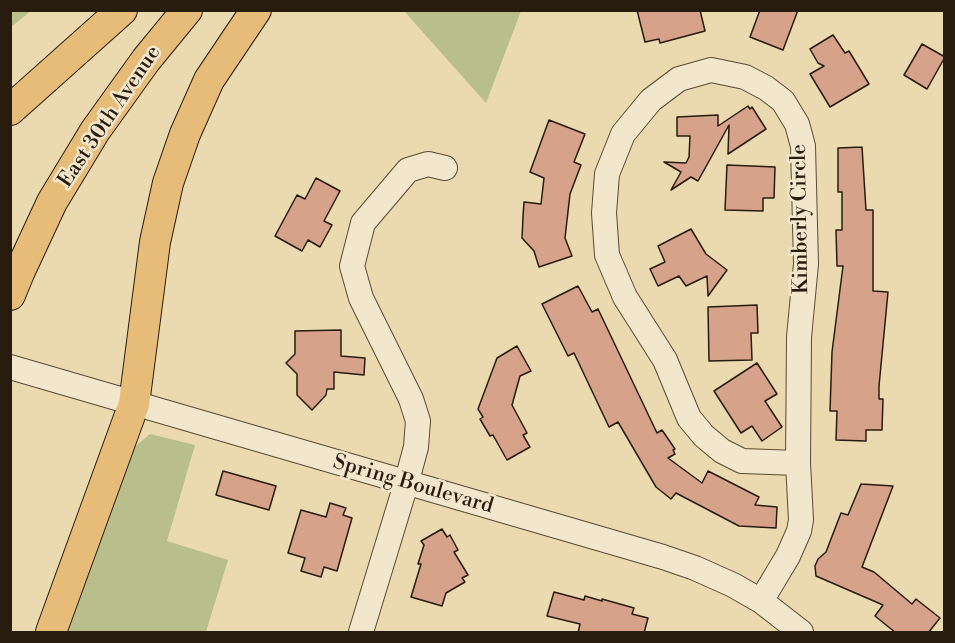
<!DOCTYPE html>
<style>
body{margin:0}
#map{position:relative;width:955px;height:643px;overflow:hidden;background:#ebd9b0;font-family:"Libre Bodoni",serif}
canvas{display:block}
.frame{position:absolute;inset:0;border:12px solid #281c0e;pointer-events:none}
</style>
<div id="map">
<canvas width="955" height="643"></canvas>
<div class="frame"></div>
</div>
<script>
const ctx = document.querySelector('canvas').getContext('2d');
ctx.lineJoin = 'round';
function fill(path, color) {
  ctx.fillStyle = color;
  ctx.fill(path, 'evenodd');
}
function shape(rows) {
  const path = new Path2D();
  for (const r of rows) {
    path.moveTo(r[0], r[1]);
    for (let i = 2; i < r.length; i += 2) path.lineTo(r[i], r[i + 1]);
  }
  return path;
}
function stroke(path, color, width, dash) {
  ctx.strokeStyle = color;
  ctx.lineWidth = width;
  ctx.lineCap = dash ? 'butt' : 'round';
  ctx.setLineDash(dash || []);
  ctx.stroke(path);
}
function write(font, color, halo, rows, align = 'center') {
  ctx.font = font + ' "Libre Bodoni",serif';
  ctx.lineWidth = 5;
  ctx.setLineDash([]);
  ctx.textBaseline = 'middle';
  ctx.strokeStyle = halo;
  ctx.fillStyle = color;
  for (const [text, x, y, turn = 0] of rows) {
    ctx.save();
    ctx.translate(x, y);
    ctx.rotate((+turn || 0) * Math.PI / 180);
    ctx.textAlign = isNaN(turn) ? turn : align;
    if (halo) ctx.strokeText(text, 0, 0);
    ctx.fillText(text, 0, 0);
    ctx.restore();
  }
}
const green = shape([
 [11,10,31,10,31,11,11,27],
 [404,11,521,11,486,103],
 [150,434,195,445,167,541,228,560,206,632,66,632,131,450]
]);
const building = shape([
 [637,10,700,10,705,31,660,43,659,39,645,42,637,10],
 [760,10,798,10,783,50,750,37,760,10],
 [833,35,845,53,849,51,869,84,830,107,810,74,824,66,818,63,810,49,833,35],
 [922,44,945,57,927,89,904,75,922,44],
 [748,106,750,109,752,107,766,129,728,154,729,125,698,181,691,177,671,190,681,172,664,162,686,163,689,157,690,136,677,136,677,117,718,115,718,126,748,106],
 [549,120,585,134,574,162,581,165,570,194,565,238,572,256,539,267,534,251,522,238,523,217,524,202,541,204,544,178,530,172,549,120],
 [862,147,866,210,873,210,873,291,888,292,879,386,879,399,883,399,882,430,866,430,866,441,836,440,837,411,830,411,832,352,843,266,837,266,836,230,842,230,842,192,838,192,838,148,862,147],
 [727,165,775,167,774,198,763,198,763,211,725,210,727,165],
 [316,178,340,191,324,221,332,225,320,247,308,240,302,251,275,236,297,195,305,199,316,178],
 [691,229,706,254,727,270,708,296,707,276,686,286,679,276,658,286,650,269,665,262,658,246,691,229],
 [578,286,592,312,598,309,657,433,662,430,675,449,673,450,675,454,668,458,702,483,708,471,759,497,755,505,777,507,776,528,739,526,676,493,671,499,656,487,618,422,609,427,574,353,568,356,542,304,578,286],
 [757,305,758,333,751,333,752,360,709,361,708,307,757,305],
 [341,330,341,356,365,358,364,375,334,372,334,389,327,389,326,395,312,410,297,395,297,374,286,363,295,354,295,331,341,330],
 [517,346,531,371,520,376,512,405,527,433,523,435,530,447,507,460,493,435,490,436,480,419,483,417,478,409,497,358,517,346],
 [757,363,777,394,765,401,782,427,762,441,752,426,741,433,714,391,757,363],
 [223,471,276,486,269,510,216,495,223,471],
 [861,484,893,486,862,567,874,572,912,604,916,599,940,618,928,633,896,633,875,616,883,605,816,576,815,566,818,559,826,552,841,513,848,515,861,484],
 [330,503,346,508,343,515,352,518,337,571,324,567,321,577,301,571,305,558,288,553,301,510,326,517,330,503],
 [442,529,447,537,450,535,458,550,454,552,468,575,462,578,465,582,446,593,442,606,411,597,421,564,418,564,424,545,421,541,442,529],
 [554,592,584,600,585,596,602,601,602,599,634,608,632,614,648,618,644,633,578,633,580,624,547,616,554,592]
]);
const minor = shape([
 [711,70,745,77,766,88,783,101,797,124,803,146,806,264,799,337,798,463,742,461,722,451,704,436,689,418,665,360,625,297,607,255,604,213,607,174,623,134,651,100,679,79,711,70],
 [10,367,663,557,695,568,733,585,761,601,801,632],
 [761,601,788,556,799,531,801,520,798,463],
 [361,632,406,484,416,447,418,421,411,399,361,298,352,266,363,223,408,170,428,164,445,168]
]);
const major = shape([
 [10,110,122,10],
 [10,295,19,273,52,202,95,131,146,60,187,10],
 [51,632,134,404,155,242,168,183,185,134,209,80,256,10]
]);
const streetNames = [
 ["East 30th Avenue",110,117,-56],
 ["Kimberly Circle",801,219,-91],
 ["Spring Boulevard",413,485,16]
];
fill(green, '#b8bf8b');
fill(building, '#d6a289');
stroke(building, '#281c0e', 1.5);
stroke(minor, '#594b36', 26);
stroke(major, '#281c0e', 32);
stroke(minor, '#f2e6cc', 24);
stroke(major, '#e6bc78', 30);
write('21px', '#281c0e', '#f2e6cc', streetNames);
</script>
